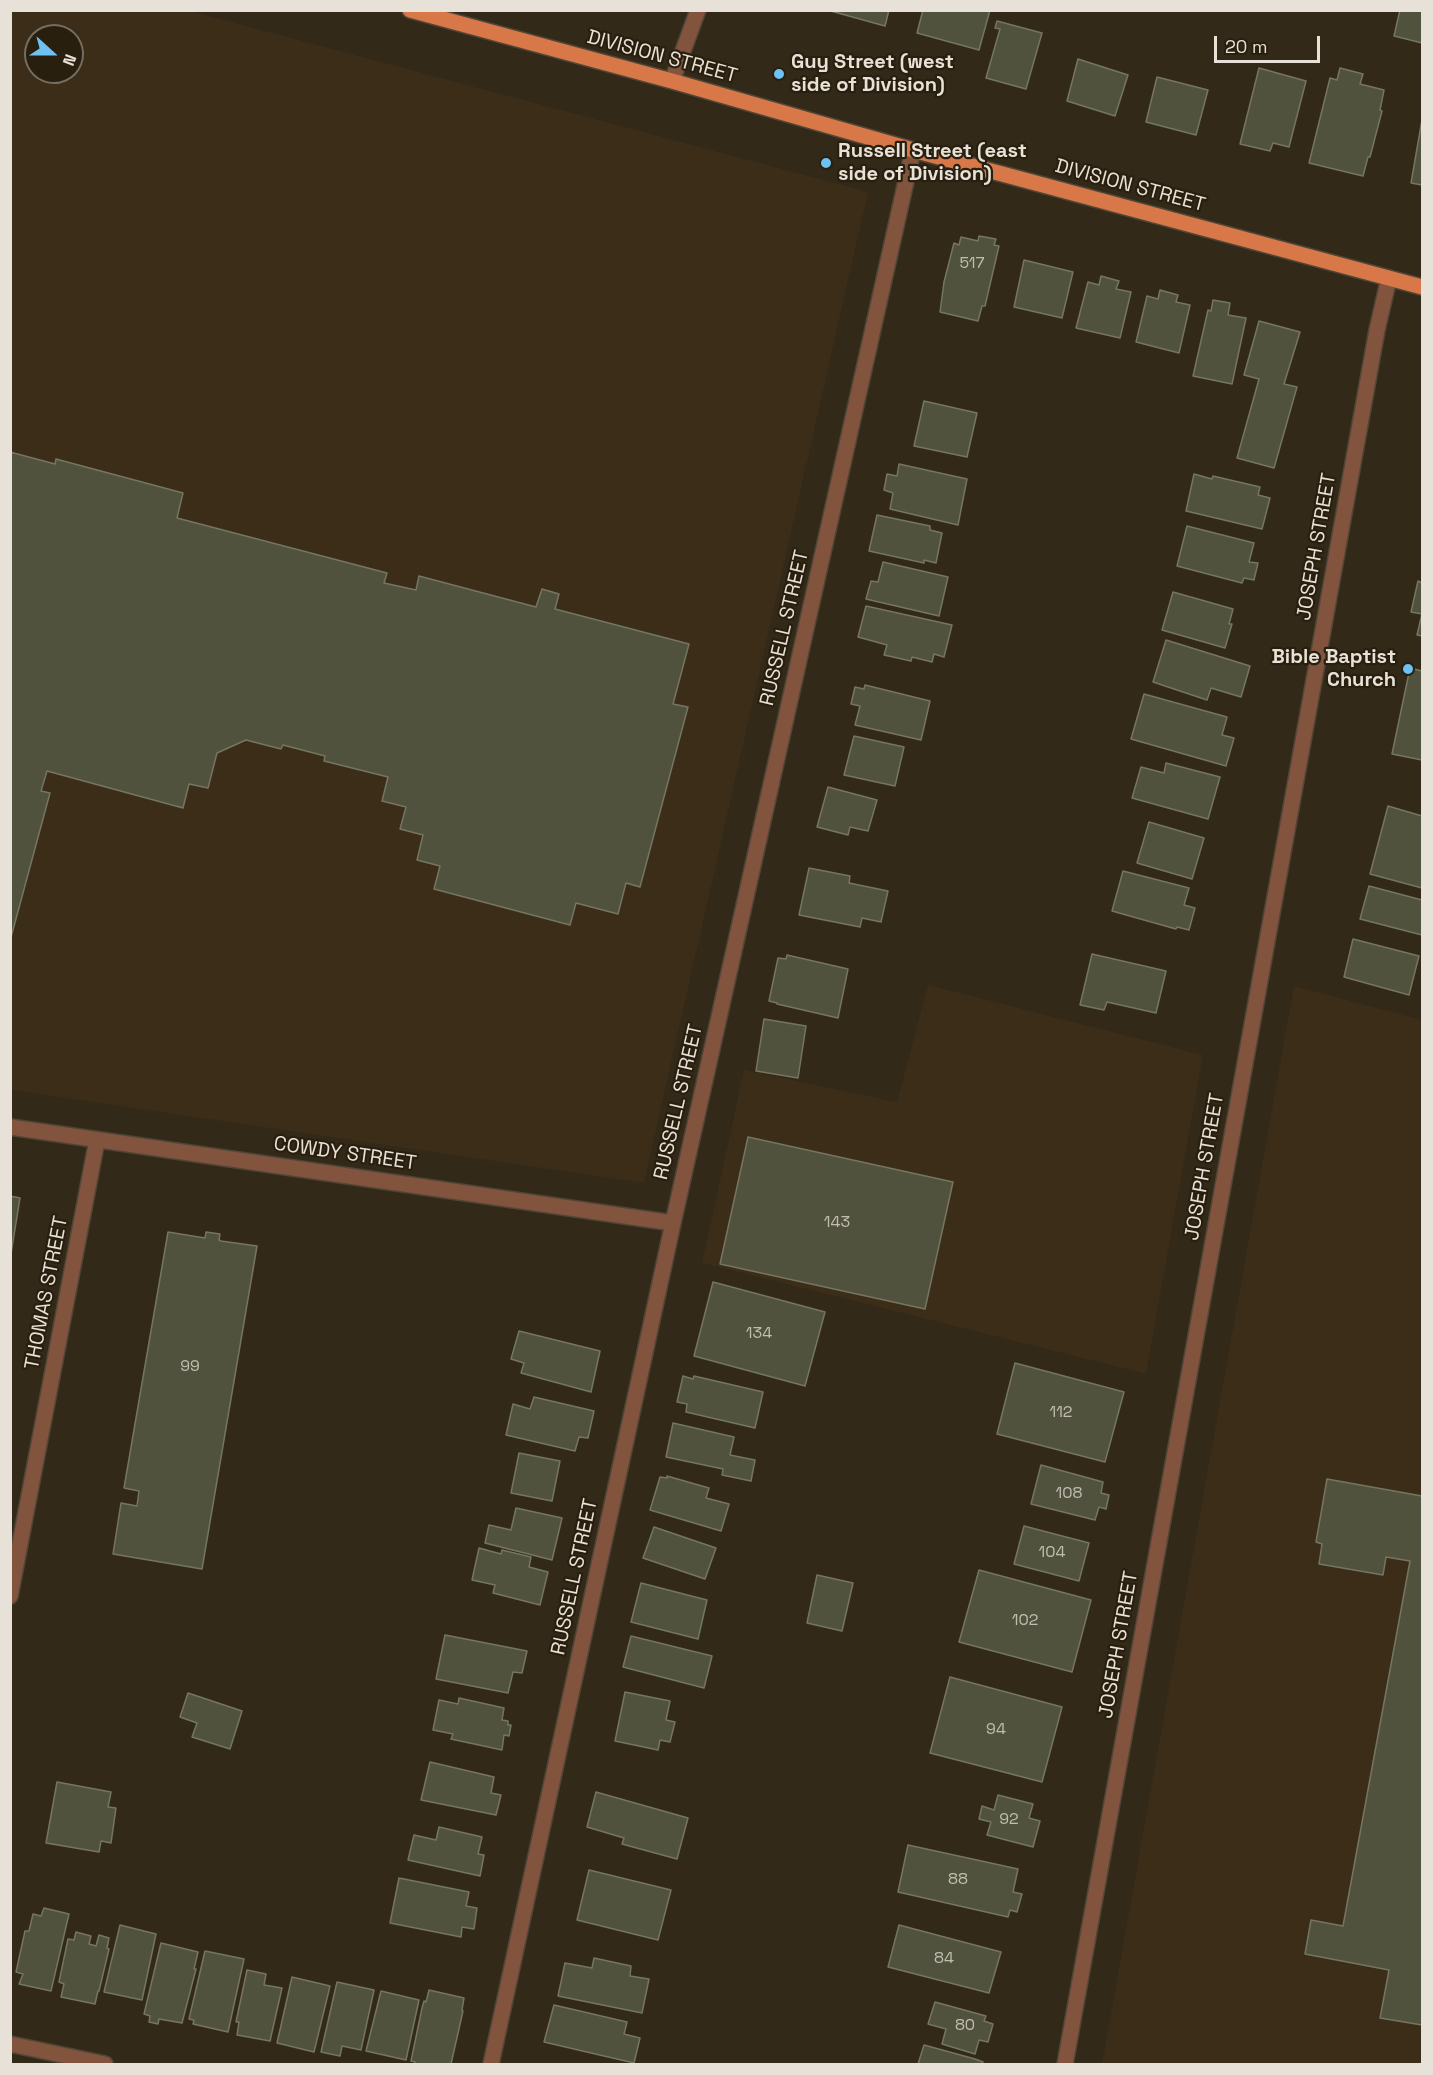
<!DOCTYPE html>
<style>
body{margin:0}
#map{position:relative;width:1433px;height:2075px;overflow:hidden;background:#332919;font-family:"Space Grotesk",sans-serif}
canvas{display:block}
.frame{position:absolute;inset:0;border:12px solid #e8e1d7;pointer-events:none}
.north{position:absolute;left:24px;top:24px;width:60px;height:60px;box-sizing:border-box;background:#291f0f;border:2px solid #756d5f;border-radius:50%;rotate:111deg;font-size:16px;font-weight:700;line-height:24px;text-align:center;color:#e8e1d7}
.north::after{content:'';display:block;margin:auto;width:21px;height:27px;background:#6dc2f3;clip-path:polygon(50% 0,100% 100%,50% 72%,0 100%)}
.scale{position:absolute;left:1214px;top:36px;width:106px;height:27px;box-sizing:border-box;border:3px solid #e8e1d7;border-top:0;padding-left:8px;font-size:18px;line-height:21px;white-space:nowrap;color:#e8e1d7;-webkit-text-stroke:4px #291f0f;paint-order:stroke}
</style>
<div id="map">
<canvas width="1433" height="2075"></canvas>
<div class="frame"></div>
<div class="north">N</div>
<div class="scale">20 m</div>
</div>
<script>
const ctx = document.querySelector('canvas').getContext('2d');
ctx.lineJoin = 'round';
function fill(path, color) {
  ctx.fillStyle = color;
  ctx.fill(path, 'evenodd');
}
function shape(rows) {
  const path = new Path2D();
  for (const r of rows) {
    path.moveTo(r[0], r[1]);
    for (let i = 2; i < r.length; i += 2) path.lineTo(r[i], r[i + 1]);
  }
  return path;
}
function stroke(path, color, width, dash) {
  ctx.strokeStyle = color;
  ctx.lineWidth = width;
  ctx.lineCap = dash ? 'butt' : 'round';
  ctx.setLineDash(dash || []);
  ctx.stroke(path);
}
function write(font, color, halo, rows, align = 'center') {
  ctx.font = font + ' "Space Grotesk",sans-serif';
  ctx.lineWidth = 4.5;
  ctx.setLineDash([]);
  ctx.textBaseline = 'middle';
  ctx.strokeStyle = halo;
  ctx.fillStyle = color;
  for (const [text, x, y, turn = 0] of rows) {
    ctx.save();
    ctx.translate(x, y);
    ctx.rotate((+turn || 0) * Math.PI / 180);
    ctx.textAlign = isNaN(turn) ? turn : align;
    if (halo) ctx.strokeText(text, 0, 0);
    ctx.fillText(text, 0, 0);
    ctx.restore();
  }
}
const built = shape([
 [11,11,190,11,868,192,644,1183,11,1090],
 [36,36,72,36,72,72,36,72],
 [928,985,1203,1055,1146,1374,702,1263,744,1070,897,1102],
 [1294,986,1422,1020,1422,2064,1102,2064]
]);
const building = shape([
 [827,10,889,10,885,26,827,10],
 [923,10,990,10,979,50,917,33,923,10],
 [1400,10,1422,10,1422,43,1394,36,1400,10],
 [997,21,1042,33,1026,89,986,78,1000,29,995,28,997,21],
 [1078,59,1128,75,1115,116,1067,101,1078,59],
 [1259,68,1306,81,1289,147,1273,143,1270,151,1240,144,1259,68],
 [1340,68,1363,74,1360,84,1384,90,1380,110,1382,111,1370,157,1368,157,1363,176,1309,163,1330,78,1337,80,1340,68],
 [1157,77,1208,90,1196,135,1146,122,1157,77],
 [1422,120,1422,185,1411,183,1422,120],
 [979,236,996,239,994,245,999,246,985,306,982,306,978,321,940,312,944,282,954,243,959,245,961,237,978,241,979,236],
 [1024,260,1073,272,1062,318,1014,307,1024,260],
 [1101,276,1119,281,1116,289,1131,292,1120,338,1076,328,1088,282,1099,285,1101,276],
 [1160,290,1178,295,1176,302,1190,305,1179,353,1136,342,1147,296,1158,299,1160,290],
 [1213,300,1230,303,1228,315,1246,318,1232,384,1193,376,1208,310,1211,311,1213,300],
 [1259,321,1300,332,1284,384,1297,387,1274,468,1237,458,1259,379,1244,375,1259,321],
 [924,401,977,413,967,457,914,446,924,401],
 [10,452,55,464,56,459,183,493,177,518,387,573,384,583,416,590,419,576,536,607,542,589,559,594,555,609,689,644,673,704,688,707,640,887,626,883,618,914,576,903,570,925,434,889,440,866,417,860,423,835,400,829,406,807,382,801,388,777,324,761,325,756,283,745,281,749,246,740,217,753,208,788,189,784,183,808,47,771,41,791,50,793,10,941,10,452],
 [899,464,967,479,958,525,890,509,893,493,884,490,887,474,897,476,899,464],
 [1194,474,1212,479,1213,476,1260,487,1258,495,1270,498,1262,529,1186,511,1194,474],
 [877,515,930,526,930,530,942,533,936,563,924,560,924,563,869,551,877,515],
 [1187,526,1254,543,1249,562,1258,563,1254,580,1244,578,1242,583,1177,566,1187,526],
 [883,562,948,577,939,616,866,599,871,581,878,582,883,562],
 [1418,581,1422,583,1422,636,1417,635,1422,614,1411,612,1418,581],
 [1173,592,1233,609,1229,624,1232,624,1225,648,1162,630,1173,592],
 [866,606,952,625,944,657,934,654,932,662,912,657,911,661,884,655,887,645,858,637,866,606],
 [1166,640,1250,666,1241,697,1211,688,1207,700,1153,682,1166,640],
 [1410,668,1422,671,1422,760,1392,754,1410,668],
 [865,685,930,701,921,740,855,725,860,706,851,704,855,687,864,689,865,685],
 [1144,694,1227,717,1222,735,1234,738,1226,766,1131,739,1144,694],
 [854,736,904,747,895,786,844,775,854,736],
 [1166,763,1220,777,1208,819,1132,798,1141,767,1164,773,1166,763],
 [828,787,877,800,868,831,850,827,848,835,817,827,828,787],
 [1388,806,1422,816,1422,888,1370,874,1388,806],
 [1149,822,1204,838,1192,879,1137,863,1149,822],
 [809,868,850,876,849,883,888,891,881,922,862,918,860,927,799,915,809,868],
 [1123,871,1189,888,1184,905,1195,908,1189,930,1177,927,1176,929,1112,911,1123,871],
 [1369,886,1422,900,1422,935,1360,919,1369,886],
 [1353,939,1419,956,1409,995,1344,977,1353,939],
 [1092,954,1166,971,1156,1013,1107,1002,1104,1010,1080,1005,1092,954],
 [787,955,848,969,838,1018,777,1004,777,1003,769,1001,778,958,786,959,787,955],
 [764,1019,806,1026,798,1078,756,1071,764,1019],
 [748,1137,953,1182,925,1309,720,1264,748,1137],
 [10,1196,20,1198,10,1260,10,1196],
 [168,1232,205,1238,206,1232,220,1234,219,1240,221,1241,257,1246,202,1569,113,1554,121,1503,137,1506,139,1491,124,1488,168,1232],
 [713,1282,825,1312,805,1386,694,1356,713,1282],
 [519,1331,600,1351,591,1392,521,1373,524,1363,511,1359,519,1331],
 [1015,1363,1124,1392,1105,1462,997,1434,1015,1363],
 [683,1376,693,1379,694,1376,763,1392,755,1428,686,1412,687,1404,677,1402,683,1376],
 [534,1397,594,1411,588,1438,579,1437,575,1451,506,1435,513,1404,530,1409,534,1397],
 [673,1423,734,1437,730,1455,755,1460,751,1481,722,1475,723,1469,666,1457,673,1423],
 [519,1453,560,1461,552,1501,511,1493,519,1453],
 [1041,1465,1103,1482,1101,1493,1109,1495,1106,1509,1099,1507,1095,1520,1031,1504,1041,1465],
 [667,1476,709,1488,706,1498,729,1504,721,1531,650,1510,660,1477,667,1478,667,1476],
 [1327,1479,1422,1496,1422,2025,1380,2018,1389,1970,1305,1954,1311,1920,1343,1926,1410,1561,1386,1557,1383,1575,1319,1564,1322,1544,1316,1542,1327,1479],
 [516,1508,562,1518,552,1560,485,1543,489,1525,511,1530,516,1508],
 [1024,1526,1089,1543,1079,1581,1014,1564,1024,1526],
 [654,1527,716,1548,705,1579,643,1558,654,1527],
 [479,1548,501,1554,502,1550,531,1557,529,1567,548,1572,540,1605,493,1593,495,1585,472,1580,479,1548],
 [979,1570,1091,1600,1072,1672,959,1642,979,1570],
 [817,1575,853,1583,842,1631,807,1623,817,1575],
 [641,1583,707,1600,698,1639,631,1622,641,1583],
 [445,1635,527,1651,522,1673,513,1672,508,1693,436,1679,445,1635],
 [631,1636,712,1656,704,1688,623,1667,631,1636],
 [950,1677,1062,1707,1042,1782,930,1753,950,1677],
 [625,1692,670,1701,666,1720,675,1722,670,1742,660,1740,658,1750,615,1741,625,1692],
 [188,1693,242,1711,230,1749,192,1737,197,1723,180,1717,188,1693],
 [459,1698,504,1708,502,1720,508,1721,508,1725,511,1725,509,1736,504,1735,502,1750,451,1739,453,1734,433,1730,439,1700,458,1704,459,1698],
 [430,1762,494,1777,491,1793,501,1795,496,1815,421,1800,430,1762],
 [57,1782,111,1792,108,1807,116,1808,111,1843,101,1841,99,1852,46,1843,57,1782],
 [596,1792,688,1818,677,1859,622,1844,624,1838,587,1827,596,1792],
 [998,1795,1033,1804,1029,1818,1040,1821,1033,1847,987,1835,991,1822,979,1819,982,1806,994,1810,998,1795],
 [439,1827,482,1837,478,1854,484,1855,480,1876,408,1860,414,1835,436,1840,439,1827],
 [908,1845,1018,1869,1013,1892,1022,1894,1017,1912,1010,1910,1008,1917,898,1892,908,1845],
 [589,1870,671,1890,658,1940,577,1920,589,1870],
 [399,1878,469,1892,466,1906,477,1908,474,1929,462,1927,461,1937,390,1923,399,1878],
 [44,1908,69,1914,51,1991,19,1984,23,1974,16,1972,25,1931,29,1931,33,1914,41,1916,44,1908],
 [120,1925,156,1934,142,2000,104,1992,120,1925],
 [899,1925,1001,1952,989,1993,888,1967,899,1925],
 [76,1932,91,1936,89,1944,96,1946,99,1935,109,1938,107,1948,109,1949,99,1991,98,1991,95,2004,61,1997,64,1984,59,1982,68,1939,74,1940,76,1932],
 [161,1943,198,1952,194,1969,196,1969,182,2023,159,2019,158,2024,149,2022,150,2016,144,2014,161,1943],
 [205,1951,244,1959,228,2032,193,2024,194,2020,189,2019,205,1951],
 [594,1958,631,1966,630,1976,649,1979,642,2013,558,1996,565,1963,592,1968,594,1958],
 [247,1970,266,1974,264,1985,282,1988,270,2041,237,2035,239,2022,236,2022,247,1970],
 [292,1977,330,1986,314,2052,277,2043,292,1977],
 [337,1982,374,1990,361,2050,342,2046,340,2056,321,2052,337,1982],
 [429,1990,464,1998,462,2010,463,2011,451,2064,415,2064,415,2062,411,2061,422,2008,424,2001,426,2002,429,1990],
 [381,1991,419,2000,406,2060,366,2051,381,1991],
 [935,2002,986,2016,984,2021,993,2024,988,2042,979,2040,975,2054,942,2044,946,2029,928,2024,935,2002],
 [554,2005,627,2022,624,2034,640,2038,634,2063,544,2042,554,2005],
 [924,2045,975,2059,983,2062,982,2064,918,2064,924,2045]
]);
const minor = shape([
 [672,81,698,10],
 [10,1127,673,1223],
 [10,1596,97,1140],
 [10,2044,105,2064],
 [491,2064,673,1223,913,150],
 [1065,2064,1377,330,1389,278]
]);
const major = shape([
 [410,10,672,81,913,150,1422,287]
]);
const markers = [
 [779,74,6,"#6dc2f3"],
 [826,163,6,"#6dc2f3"],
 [1408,669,6,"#6dc2f3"]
];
const numberNames = [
 ["517",972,264],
 ["143",837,1223],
 ["134",759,1334],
 ["99",190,1367],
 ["112",1061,1413],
 ["108",1069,1494],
 ["104",1052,1553],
 ["102",1025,1621],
 ["94",996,1730],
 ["92",1009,1820],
 ["88",958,1880],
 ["84",944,1959],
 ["80",965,2026]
];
const streetNames = [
 ["DIVISION STREET",662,57,15],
 ["DIVISION STREET",1130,186,15],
 ["JOSEPH STREET",1317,547,-80],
 ["RUSSELL STREET",785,628,-77],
 ["RUSSELL STREET",679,1102,-77],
 ["COWDY STREET",345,1154,8],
 ["JOSEPH STREET",1205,1167,-80],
 ["THOMAS STREET",47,1293,-79],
 ["RUSSELL STREET",575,1577,-78],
 ["JOSEPH STREET",1119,1645,-80]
];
const poiNames = [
 ["Guy Street (west",791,63],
 ["side of Division)",791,86],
 ["Russell Street (east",838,152],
 ["side of Division)",838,175],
 ["Bible Baptist",1396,658,"right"],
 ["Church",1396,681,"right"]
];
fill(built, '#3b2d17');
fill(building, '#51523e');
stroke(building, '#757661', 1.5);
stroke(minor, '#504637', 18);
stroke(major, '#504637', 18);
stroke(minor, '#82533d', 15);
stroke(major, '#d87849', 15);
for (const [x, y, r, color] of markers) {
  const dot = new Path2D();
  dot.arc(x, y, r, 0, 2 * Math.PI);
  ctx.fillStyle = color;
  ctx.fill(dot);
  stroke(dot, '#291f0f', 2);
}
write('16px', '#c2bdb1', null, numberNames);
write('20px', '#e8e1d7', '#291f0f', streetNames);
write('bold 20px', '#e8e1d7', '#291f0f', poiNames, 'left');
</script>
